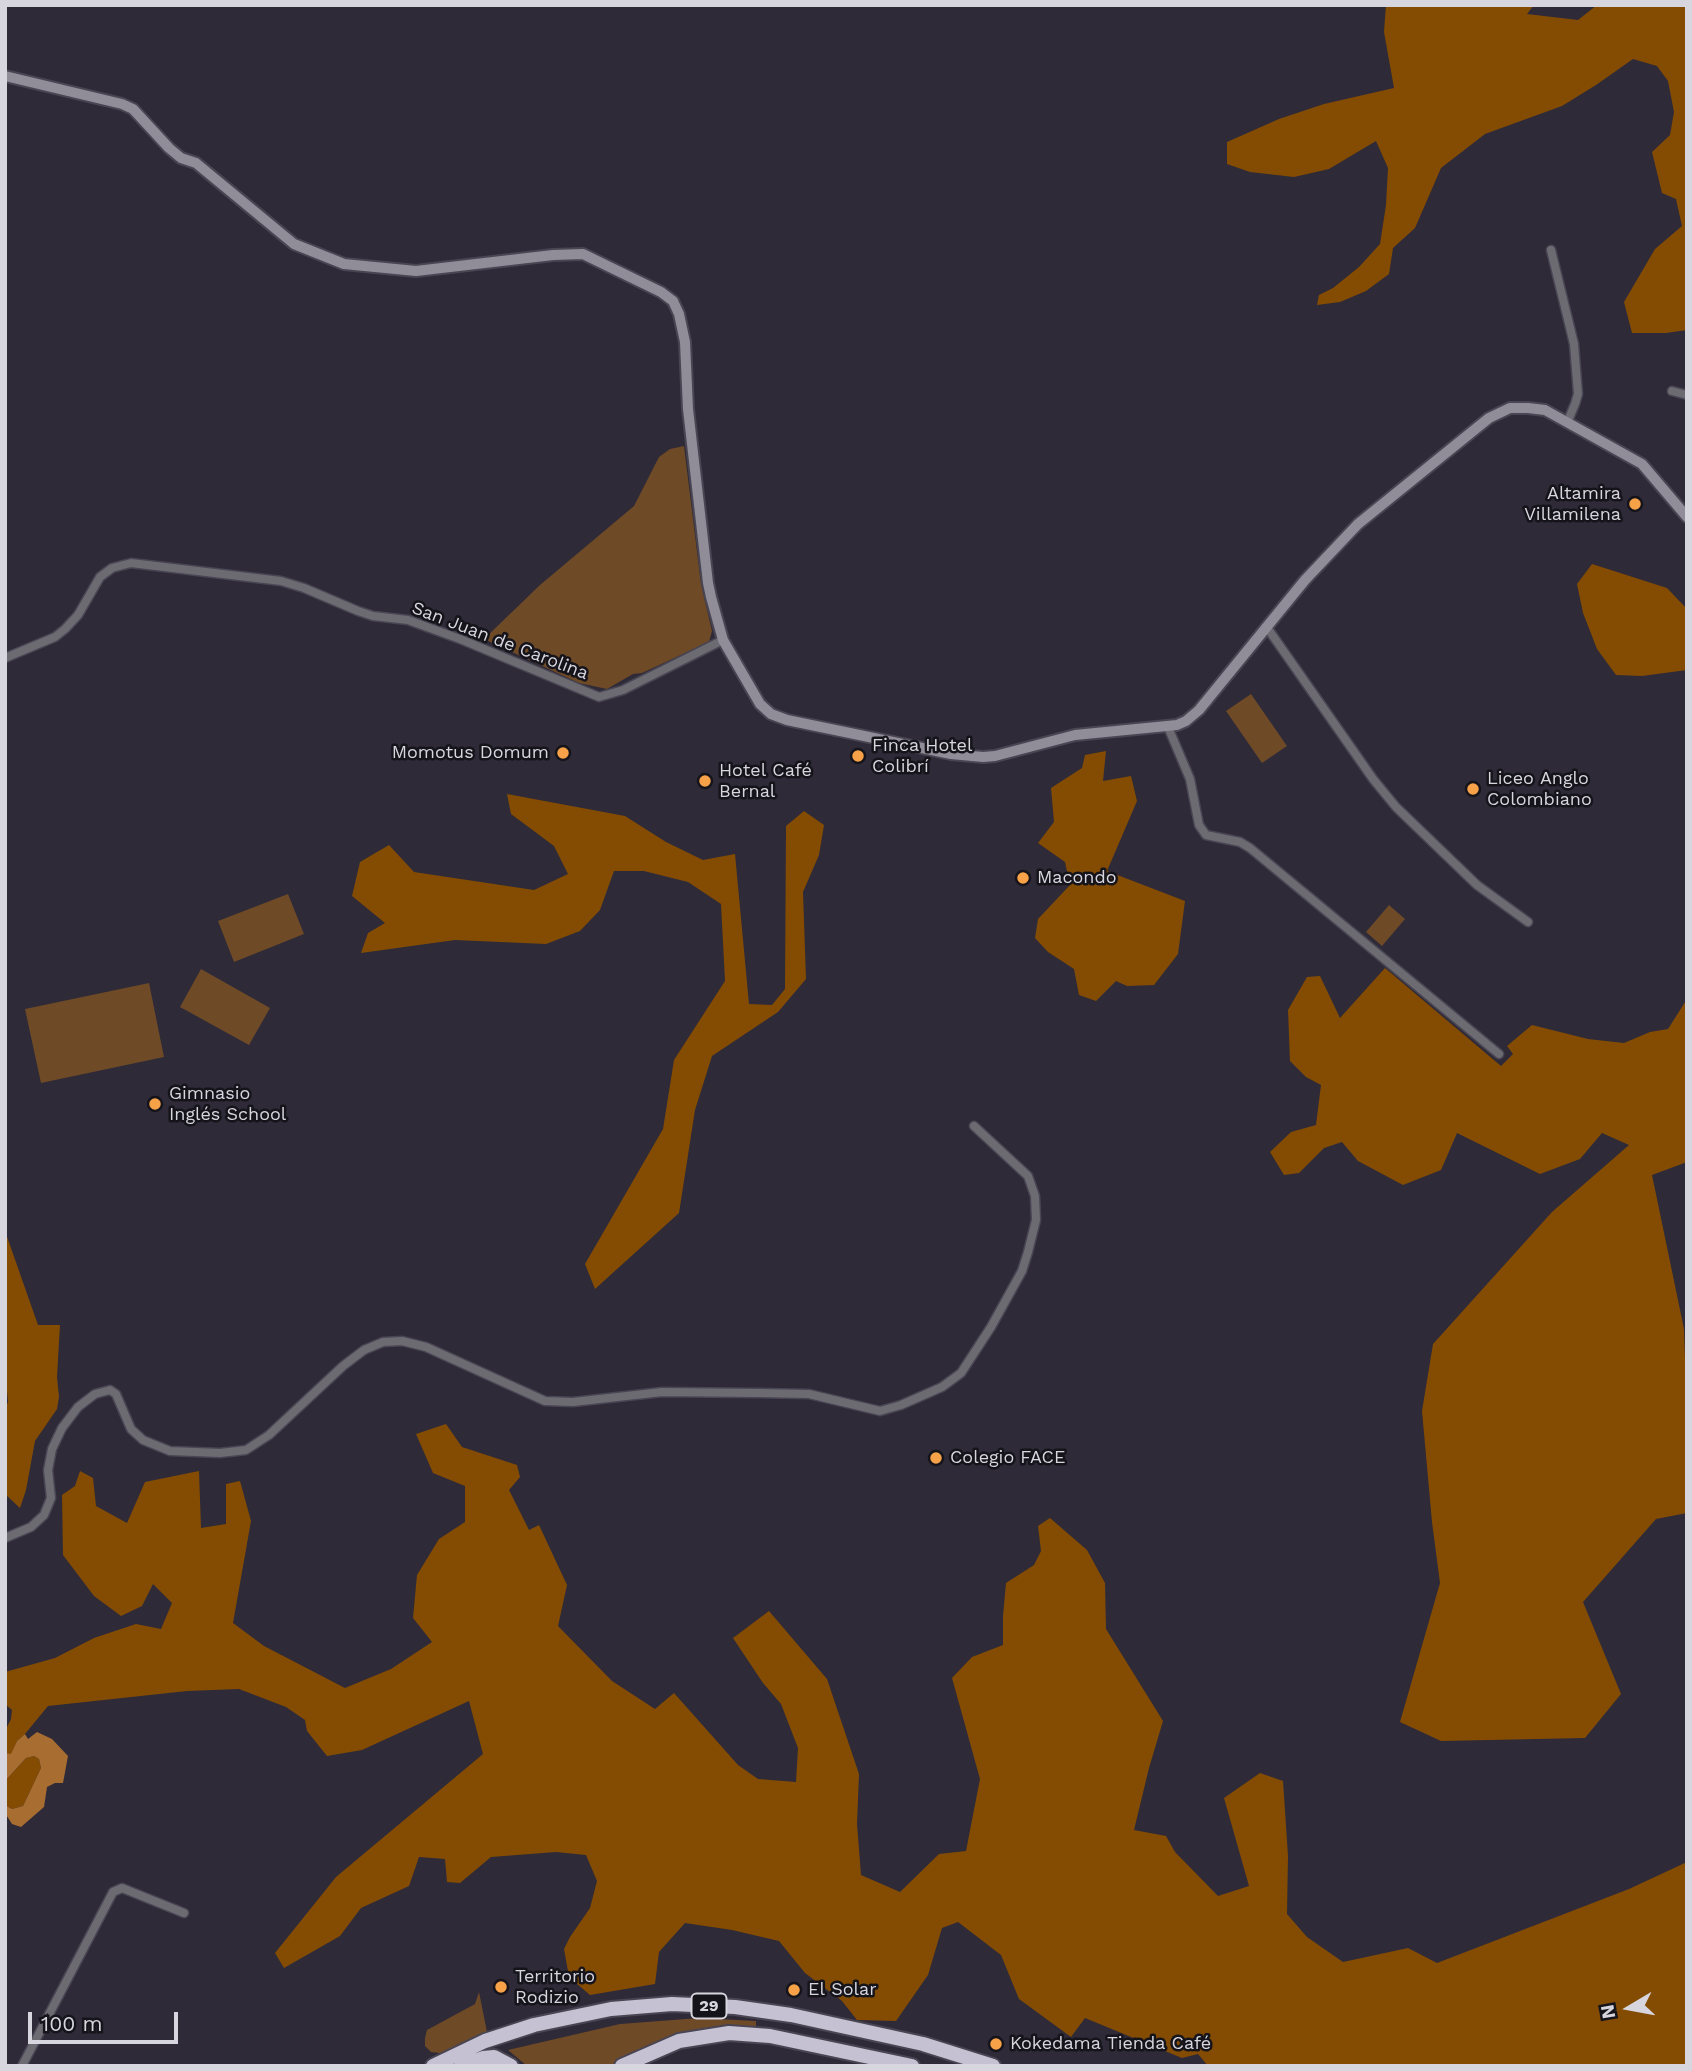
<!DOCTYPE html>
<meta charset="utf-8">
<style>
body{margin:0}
#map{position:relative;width:1692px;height:2071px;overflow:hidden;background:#2e2a38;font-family:"Work Sans",sans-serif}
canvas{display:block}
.frame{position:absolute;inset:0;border:7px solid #d7d5de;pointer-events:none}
.north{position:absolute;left:1594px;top:1973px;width:70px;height:70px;-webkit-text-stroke:5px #15141a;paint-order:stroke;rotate:260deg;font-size:19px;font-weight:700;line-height:28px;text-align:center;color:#d7d5de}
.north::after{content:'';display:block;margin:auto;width:24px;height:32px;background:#d7d5de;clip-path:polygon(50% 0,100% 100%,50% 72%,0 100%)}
.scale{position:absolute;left:28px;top:2012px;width:150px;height:32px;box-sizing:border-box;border:4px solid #d7d5de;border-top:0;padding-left:9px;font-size:21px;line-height:24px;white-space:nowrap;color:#d7d5de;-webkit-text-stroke:5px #15141a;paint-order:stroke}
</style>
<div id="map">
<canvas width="1692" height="2071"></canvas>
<div class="frame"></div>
<div class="north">N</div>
<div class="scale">100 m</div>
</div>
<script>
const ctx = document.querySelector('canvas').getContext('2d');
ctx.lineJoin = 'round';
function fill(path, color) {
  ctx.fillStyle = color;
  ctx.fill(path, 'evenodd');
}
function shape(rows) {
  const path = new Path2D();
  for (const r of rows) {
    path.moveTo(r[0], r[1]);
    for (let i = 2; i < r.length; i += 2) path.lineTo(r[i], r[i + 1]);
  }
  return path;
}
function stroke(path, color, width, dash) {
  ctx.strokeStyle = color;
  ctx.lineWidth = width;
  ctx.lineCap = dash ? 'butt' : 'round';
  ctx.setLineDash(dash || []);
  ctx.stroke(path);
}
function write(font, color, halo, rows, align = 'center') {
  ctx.font = font + ' "Work Sans",sans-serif';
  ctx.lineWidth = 5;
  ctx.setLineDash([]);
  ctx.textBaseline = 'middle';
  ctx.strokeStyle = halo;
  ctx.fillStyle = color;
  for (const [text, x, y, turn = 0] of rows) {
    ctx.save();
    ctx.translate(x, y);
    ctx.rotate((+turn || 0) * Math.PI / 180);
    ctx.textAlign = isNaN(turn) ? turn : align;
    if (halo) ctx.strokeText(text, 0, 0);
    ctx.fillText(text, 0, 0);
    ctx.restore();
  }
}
const green = shape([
 [684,446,701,584,712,631,709,642,642,673,633,674,607,689,579,683,484,639,540,585,634,506,659,457,670,449],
 [1251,694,1287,746,1262,763,1226,711],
 [288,894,304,934,234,962,218,921],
 [1389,905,1405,919,1382,946,1366,932],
 [201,969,270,1008,249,1045,180,1007],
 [149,983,164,1057,41,1083,25,1009],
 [479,1992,488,2037,447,2054,431,2052,425,2046,425,2038,427,2030,475,2004],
 [699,2018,756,2021,756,2027,699,2031,615,2066,527,2066,508,2050,620,2024]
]);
const forest = shape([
 [1386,5,1534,5,1527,14,1578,20,1597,5,1687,5,1687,330,1666,333,1632,333,1624,302,1655,249,1682,226,1676,199,1662,193,1652,152,1670,135,1674,112,1668,81,1657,66,1633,59,1596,85,1562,106,1485,134,1441,168,1415,228,1393,248,1389,274,1366,291,1340,302,1317,305,1319,295,1333,288,1359,267,1380,244,1386,205,1388,168,1376,141,1329,169,1294,177,1250,172,1227,164,1227,142,1279,119,1324,104,1394,88,1384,32],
 [1592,564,1667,588,1687,609,1687,670,1642,676,1616,675,1597,649,1583,613,1577,584],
 [1106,751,1103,781,1131,776,1137,801,1107,871,1185,901,1178,954,1154,985,1127,986,1116,981,1096,1001,1079,995,1074,969,1048,952,1035,938,1038,919,1070,885,1065,862,1038,843,1054,822,1051,788,1082,768,1085,755],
 [507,794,625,816,666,842,703,860,735,854,749,1004,772,1005,785,989,786,826,804,811,824,825,819,855,803,892,806,979,778,1012,712,1056,695,1110,679,1213,595,1289,585,1264,663,1129,674,1060,725,981,721,904,688,882,644,871,614,871,600,910,580,931,546,944,455,940,361,953,368,933,385,923,352,896,360,862,389,845,414,872,534,890,568,874,554,846,511,814],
 [1385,968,1501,1066,1513,1054,1507,1046,1532,1025,1588,1039,1624,1043,1650,1032,1668,1029,1687,999,1687,1162,1652,1175,1684,1329,1687,1415,1687,1513,1656,1519,1583,1602,1621,1694,1585,1738,1441,1741,1400,1722,1440,1583,1432,1522,1422,1411,1433,1344,1552,1212,1629,1145,1602,1133,1580,1159,1540,1174,1457,1133,1441,1170,1403,1185,1358,1161,1342,1142,1324,1148,1299,1173,1284,1175,1270,1152,1291,1132,1316,1125,1321,1085,1306,1077,1290,1061,1288,1010,1307,977,1320,976,1340,1018],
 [5,1231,38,1325,60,1325,57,1377,59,1397,57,1409,35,1441,26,1490,20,1508,5,1494,5,1409,8,1402,5,1370],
 [446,1424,462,1447,517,1465,520,1477,509,1490,529,1530,539,1525,567,1585,558,1626,612,1681,655,1709,674,1693,738,1765,758,1779,796,1782,798,1748,781,1704,763,1683,733,1638,769,1611,827,1679,859,1774,857,1824,861,1875,900,1892,939,1854,966,1851,980,1779,952,1678,972,1657,1003,1645,1003,1616,1006,1583,1034,1565,1041,1551,1038,1526,1050,1518,1087,1550,1105,1583,1106,1629,1163,1721,1149,1768,1134,1830,1166,1836,1175,1852,1218,1896,1249,1886,1224,1798,1260,1773,1283,1781,1288,1856,1287,1914,1307,1937,1343,1962,1408,1948,1437,1963,1629,1889,1687,1862,1687,2066,1208,2066,1198,2054,1182,2058,1085,2018,1071,2037,1019,1999,1001,1955,958,1922,942,1928,928,1975,896,2021,857,2020,842,2001,805,1973,779,1941,732,1930,685,1923,659,1952,655,1984,590,1995,569,1977,564,1949,570,1937,590,1908,597,1881,586,1855,556,1852,491,1857,460,1883,447,1882,445,1859,419,1857,409,1886,361,1908,340,1936,284,1968,275,1953,336,1877,483,1754,469,1701,362,1750,327,1756,307,1731,305,1720,286,1707,239,1689,187,1691,48,1706,25,1734,17,1741,11,1755,6,1753,5,1755,5,1731,11,1719,12,1710,5,1704,5,1672,55,1658,94,1638,136,1624,161,1629,172,1603,153,1584,142,1606,121,1616,94,1596,63,1555,62,1495,75,1486,80,1471,93,1478,96,1506,127,1523,145,1482,199,1471,201,1528,226,1524,226,1484,240,1481,251,1521,233,1623,264,1646,345,1688,391,1669,432,1642,413,1618,417,1575,439,1539,465,1522,465,1486,433,1473,416,1434],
 [34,1756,39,1759,41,1768,23,1806,12,1809,5,1805,5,1781,26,1758]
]);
const water = shape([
 [37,1732,52,1739,68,1756,63,1783,55,1783,47,1787,44,1807,21,1827,12,1824,5,1813,5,1805,12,1809,23,1806,41,1768,39,1759,34,1756,26,1758,5,1781,5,1755,6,1753,11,1754,17,1741,25,1734,28,1739]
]);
const street = shape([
 [1551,250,1574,344,1578,394,1575,404,1567,423],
 [1672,391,1687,395],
 [1266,626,1373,779,1396,807,1477,885,1528,922],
 [5,658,55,637,65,629,78,615,100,577,112,568,131,563,281,581,304,588,358,611,373,616,408,620,460,639,599,697,623,690,723,640],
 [1168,727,1190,779,1199,825,1206,835,1240,842,1250,848,1499,1054],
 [5,1538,31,1527,44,1515,51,1498,48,1470,52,1449,62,1428,78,1407,95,1394,110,1390,116,1394,131,1429,143,1440,170,1451,220,1453,246,1450,269,1435,343,1366,364,1350,383,1342,402,1341,426,1347,545,1401,573,1402,662,1392,758,1393,809,1394,880,1411,901,1405,942,1387,961,1373,991,1327,1022,1271,1028,1252,1036,1220,1035,1196,1028,1176,974,1126],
 [22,2066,113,1892,122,1888,184,1913]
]);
const secondary = shape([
 [5,76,122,104,133,109,169,148,181,158,196,163,294,244,344,264,416,271,553,255,583,254,661,292,673,301,679,314,685,342,688,409,708,583,711,597,723,640,760,704,771,714,787,720,951,754,983,757,995,756,1075,735,1177,725,1186,721,1199,710,1305,580,1358,524,1489,418,1510,408,1528,408,1545,410,1642,464,1687,517]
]);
const highway = shape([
 [433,2066,485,2041,534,2025,611,2009,672,2004,735,2007,791,2015,923,2044,993,2066],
 [461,2066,483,2058,494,2057,511,2066],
 [622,2066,679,2041,729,2033,770,2036,912,2066]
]);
const markers = [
 [1635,504,7,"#f7a149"],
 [563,753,7,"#f7a149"],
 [858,756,7,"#f7a149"],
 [705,781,7,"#f7a149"],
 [1473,789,7,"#f7a149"],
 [1023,878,7,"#f7a149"],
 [155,1104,7,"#f7a149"],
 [936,1458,7,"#f7a149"],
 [501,1987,7,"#f7a149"],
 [794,1990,7,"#f7a149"],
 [996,2044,7,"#f7a149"]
];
const shields = [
 [709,2006,35]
];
const shieldNames = [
 ["29",709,2006]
];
const poiNames = [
 ["Altamira",1621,494,"right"],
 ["Villamilena",1621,515,"right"],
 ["Finca Hotel",872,746],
 ["Colibrí",872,767],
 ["Momotus Domum",549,753,"right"],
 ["Hotel Café",719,771],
 ["Bernal",719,792],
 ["Liceo Anglo",1487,779],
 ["Colombiano",1487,800],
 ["Macondo",1037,878],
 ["Gimnasio",169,1094],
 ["Inglés School",169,1115],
 ["Colegio FACE",950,1458],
 ["Territorio",515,1977],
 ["Rodizio",515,1998],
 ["El Solar",808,1990],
 ["Kokedama Tienda Café",1010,2044]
];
const streetNames = [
 ["San Juan de Carolina",500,641,21]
];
fill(green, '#6e4a27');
fill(forest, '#844c02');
fill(water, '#a86d31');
stroke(street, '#494553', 11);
stroke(secondary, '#494553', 14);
stroke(highway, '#494553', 18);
stroke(street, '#6c6b72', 8);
stroke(secondary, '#908d99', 10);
stroke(highway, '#c5c0d2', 14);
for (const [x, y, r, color] of markers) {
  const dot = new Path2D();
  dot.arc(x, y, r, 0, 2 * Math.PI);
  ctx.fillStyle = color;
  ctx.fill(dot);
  stroke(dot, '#15141a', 2.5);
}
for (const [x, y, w] of shields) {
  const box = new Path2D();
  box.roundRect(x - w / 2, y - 12.5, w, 25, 5);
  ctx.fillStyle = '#15141a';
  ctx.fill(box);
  stroke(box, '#d7d5de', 2);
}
write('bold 16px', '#d7d5de', null, shieldNames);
write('18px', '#d7d5de', '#15141a', poiNames, 'left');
write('18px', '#d7d5de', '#15141a', streetNames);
</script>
